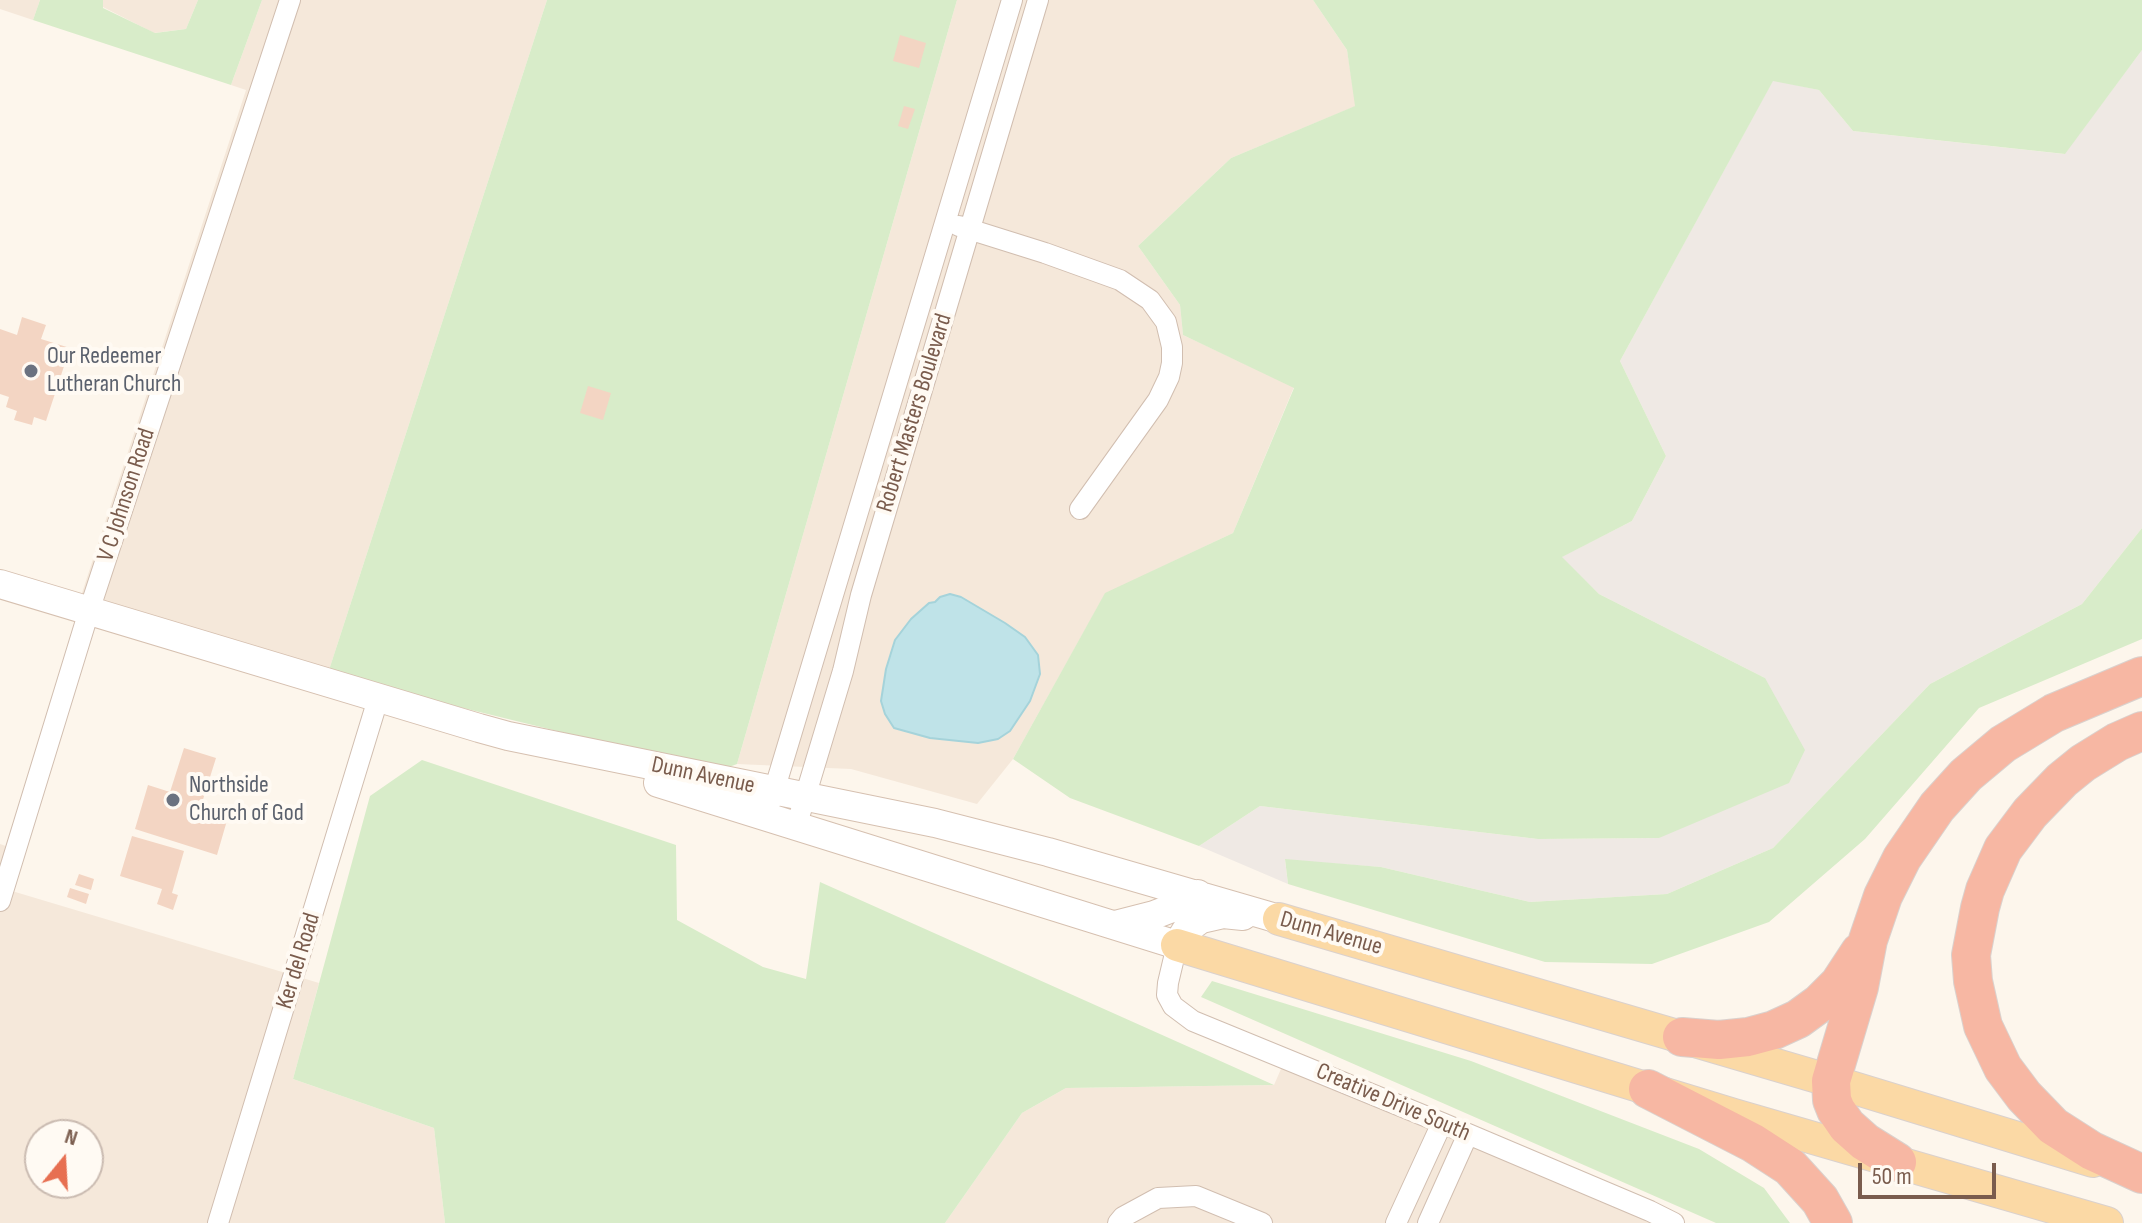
<!DOCTYPE html>
<style>
body{margin:0}
#map{position:relative;width:2142px;height:1223px;overflow:hidden;background:#fdf6ec;font-family:"Sofia Sans Condensed",sans-serif}
canvas{display:block}
.north{position:absolute;left:24px;top:1119px;width:80px;height:80px;box-sizing:border-box;background:#fffaf3;border:2px solid #cabbb1;border-radius:50%;rotate:18deg;font-size:22px;font-weight:700;line-height:32px;text-align:center;color:#7a5c4d}
.north::after{content:'';display:block;margin:auto;width:28px;height:36px;background:#e76f51;clip-path:polygon(50% 0,100% 100%,50% 72%,0 100%)}
.scale{position:absolute;left:1858px;top:1163px;width:138px;height:36px;box-sizing:border-box;border:4px solid #7a5c4d;border-top:0;padding-left:10px;font-size:24px;line-height:28px;white-space:nowrap;color:#7a5c4d;-webkit-text-stroke:6px #fffaf3;paint-order:stroke}
</style>
<div id="map">
<canvas width="2142" height="1223"></canvas>
<div class="north">N</div>
<div class="scale">50 m</div>
</div>
<script>
const ctx = document.querySelector('canvas').getContext('2d');
ctx.lineJoin = 'round';
function fill(path, color) {
  ctx.fillStyle = color;
  ctx.fill(path, 'evenodd');
}
function shape(rows) {
  const path = new Path2D();
  for (const r of rows) {
    path.moveTo(r[0], r[1]);
    for (let i = 2; i < r.length; i += 2) path.lineTo(r[i], r[i + 1]);
  }
  return path;
}
function stroke(path, color, width, dash) {
  ctx.strokeStyle = color;
  ctx.lineWidth = width;
  ctx.lineCap = dash ? 'butt' : 'round';
  ctx.setLineDash(dash || []);
  ctx.stroke(path);
}
function write(font, color, halo, rows, align = 'center') {
  ctx.font = font + ' "Sofia Sans Condensed",sans-serif';
  ctx.lineWidth = 8;
  ctx.setLineDash([]);
  ctx.textBaseline = 'middle';
  ctx.strokeStyle = halo;
  ctx.fillStyle = color;
  for (const [text, x, y, turn = 0] of rows) {
    ctx.save();
    ctx.translate(x, y);
    ctx.rotate((+turn || 0) * Math.PI / 180);
    ctx.textAlign = isNaN(turn) ? turn : align;
    if (halo) ctx.strokeText(text, 0, 0);
    ctx.fillText(text, 0, 0);
    ctx.restore();
  }
}
const residential = shape([
 [0,0,40,0,33,20,0,9],
 [103,0,198,0,186,29,154,33,103,7],
 [262,0,547,0,329,670,81,596,246,90,231,85],
 [957,0,1313,0,1347,50,1356,106,1231,158,1138,246,1180,305,1183,335,1294,387,1233,533,1105,594,1013,759,977,804,851,769,737,764],
 [0,844,23,852,12,891,319,983,293,1079,434,1128,445,1223,0,1223],
 [40,1135,88,1135,88,1183,40,1183],
 [1284,1062,1653,1223,945,1223,1022,1113,1066,1088,1274,1085]
]);
const industrial = shape([
 [2142,50,2142,528,2082,604,1930,684,1773,848,1667,894,1530,902,1381,867,1285,860,1288,884,1199,846,1260,806,1538,839,1659,838,1765,678,1599,594,1561,557,1632,521,1666,456,1620,361,1773,80,1819,90,1853,131,2064,154]
]);
const green = shape([
 [40,0,103,0,103,8,155,33,186,29,198,0,262,0,231,85,33,20],
 [547,0,957,0,737,764,729,767,602,742,459,707,329,670],
 [1313,0,2142,0,2142,50,2065,154,1853,131,1819,90,1773,81,1620,361,1666,456,1632,521,1562,557,1599,594,1765,678,1805,750,1789,783,1659,838,1538,839,1260,806,1199,846,1070,798,1013,759,1105,593,1233,533,1294,388,1183,335,1180,305,1138,246,1231,158,1355,106,1347,50],
 [2142,528,2142,639,1979,708,1865,839,1769,922,1652,964,1545,962,1288,884,1285,859,1381,867,1530,902,1667,894,1773,848,1930,684,2082,604],
 [422,760,676,845,677,920,763,967,806,979,820,882,1274,1085,1066,1088,1022,1113,945,1223,445,1223,434,1128,293,1079,370,796],
 [1212,981,1471,1061,1699,1149,1764,1188,1790,1223,1716,1223,1201,997]
]);
const water = shape([
 [950,594,961,597,1005,623,1025,637,1038,655,1040,674,1030,701,1010,731,998,739,978,743,930,738,894,728,885,714,881,701,886,669,895,640,911,619,929,603,935,602,940,597,950,594]
]);
const building = shape([
 [900,35,926,43,919,68,893,61],
 [904,106,915,109,908,129,898,126],
 [22,317,46,325,41,339,70,348,46,421,34,417,32,425,14,420,17,411,6,407,9,397,0,394,0,329,17,335],
 [588,386,611,393,603,420,580,413],
 [184,748,216,758,200,809,228,817,217,855,135,829,148,785,170,792],
 [132,836,184,851,172,893,178,895,173,910,157,904,162,889,120,876],
 [79,874,94,879,91,890,75,885],
 [70,888,89,894,86,904,67,897]
]);
const minor = shape([
 [959,226,1045,253,1120,280,1150,300,1166,322,1172,347,1172,363,1169,377,1158,400,1080,509],
 [771,801,1012,0],
 [796,827,843,671,861,595,1038,0],
 [0,901,89,611,290,0],
 [1177,945,1168,983,1167,995,1173,1006,1193,1021,1442,1123,1650,1211,1674,1223],
 [218,1223,378,699],
 [1118,1223,1123,1217,1158,1198,1196,1196,1262,1223],
 [1396,1223,1442,1123],
 [1428,1223,1468,1134]
]);
const secondary = shape([
 [0,584,479,728,508,736,935,823,1048,852,1279,919],
 [658,783,1177,945,1187,929,1201,919,1223,914,1243,916],
 [1115,925,1154,915,1180,905,1198,894]
]);
const primary = shape([
 [1279,919,1831,1081,2093,1161],
 [1177,945,1734,1115,2107,1223]
]);
const motorway = shape([
 [2142,731,2117,742,2083,763,2062,780,2030,813,2003,849,1985,890,1980,908,1971,955,1973,981,1983,1026,2003,1068,2024,1096,2053,1126,2092,1151,2142,1174],
 [1682,1037,1719,1040,1748,1037,1774,1030,1798,1019,1820,1003,1839,984,1860,952],
 [1648,1089,1753,1143,1790,1167,1820,1200,1833,1223],
 [1897,1162,1865,1142,1847,1126,1836,1110,1832,1100,1831,1081,1859,987,1868,940,1883,896,1902,858,1937,807,1966,775,2003,744,2054,713,2142,676]
]);
const markers = [
 [31,371,8,"#6b7280"],
 [173,800,8,"#6b7280"]
];
const worshipNames = [
 ["Our Redeemer",47,357],
 ["Lutheran Church",47,385],
 ["Northside",189,786],
 ["Church of God",189,814]
];
const streetNames = [
 ["Robert Masters Boulevard",915,413,-73],
 ["V C Johnson Road",127,495,-72],
 ["Dunn Avenue",703,776,12],
 ["Dunn Avenue",1331,934,16],
 ["Ker del Road",299,961,-73],
 ["Creative Drive South",1393,1103,23]
];
fill(residential, '#f5e8da');
fill(industrial, '#efe9e4');
fill(green, '#d8ecc9');
fill(water, '#bfe3e8');
stroke(water, '#a5d3da', 2);
fill(building, '#f3d5c3');
stroke(minor, '#d1beb0', 22);
stroke(secondary, '#d6c0b0', 30);
stroke(primary, '#dad1cd', 34);
stroke(motorway, '#dad1cd', 40);
stroke(minor, '#fff', 20);
stroke(secondary, '#fff', 28);
stroke(primary, '#fbd9a5', 32);
stroke(motorway, '#f7b7a3', 38);
for (const [x, y, r, color] of markers) {
  const dot = new Path2D();
  dot.arc(x, y, r, 0, 2 * Math.PI);
  ctx.fillStyle = color;
  ctx.fill(dot);
  stroke(dot, '#fffaf3', 3);
}
write('24px', '#5b616d', '#fffaf3', worshipNames, 'left');
write('24px', '#7a5c4d', '#fffaf3', streetNames);
</script>
